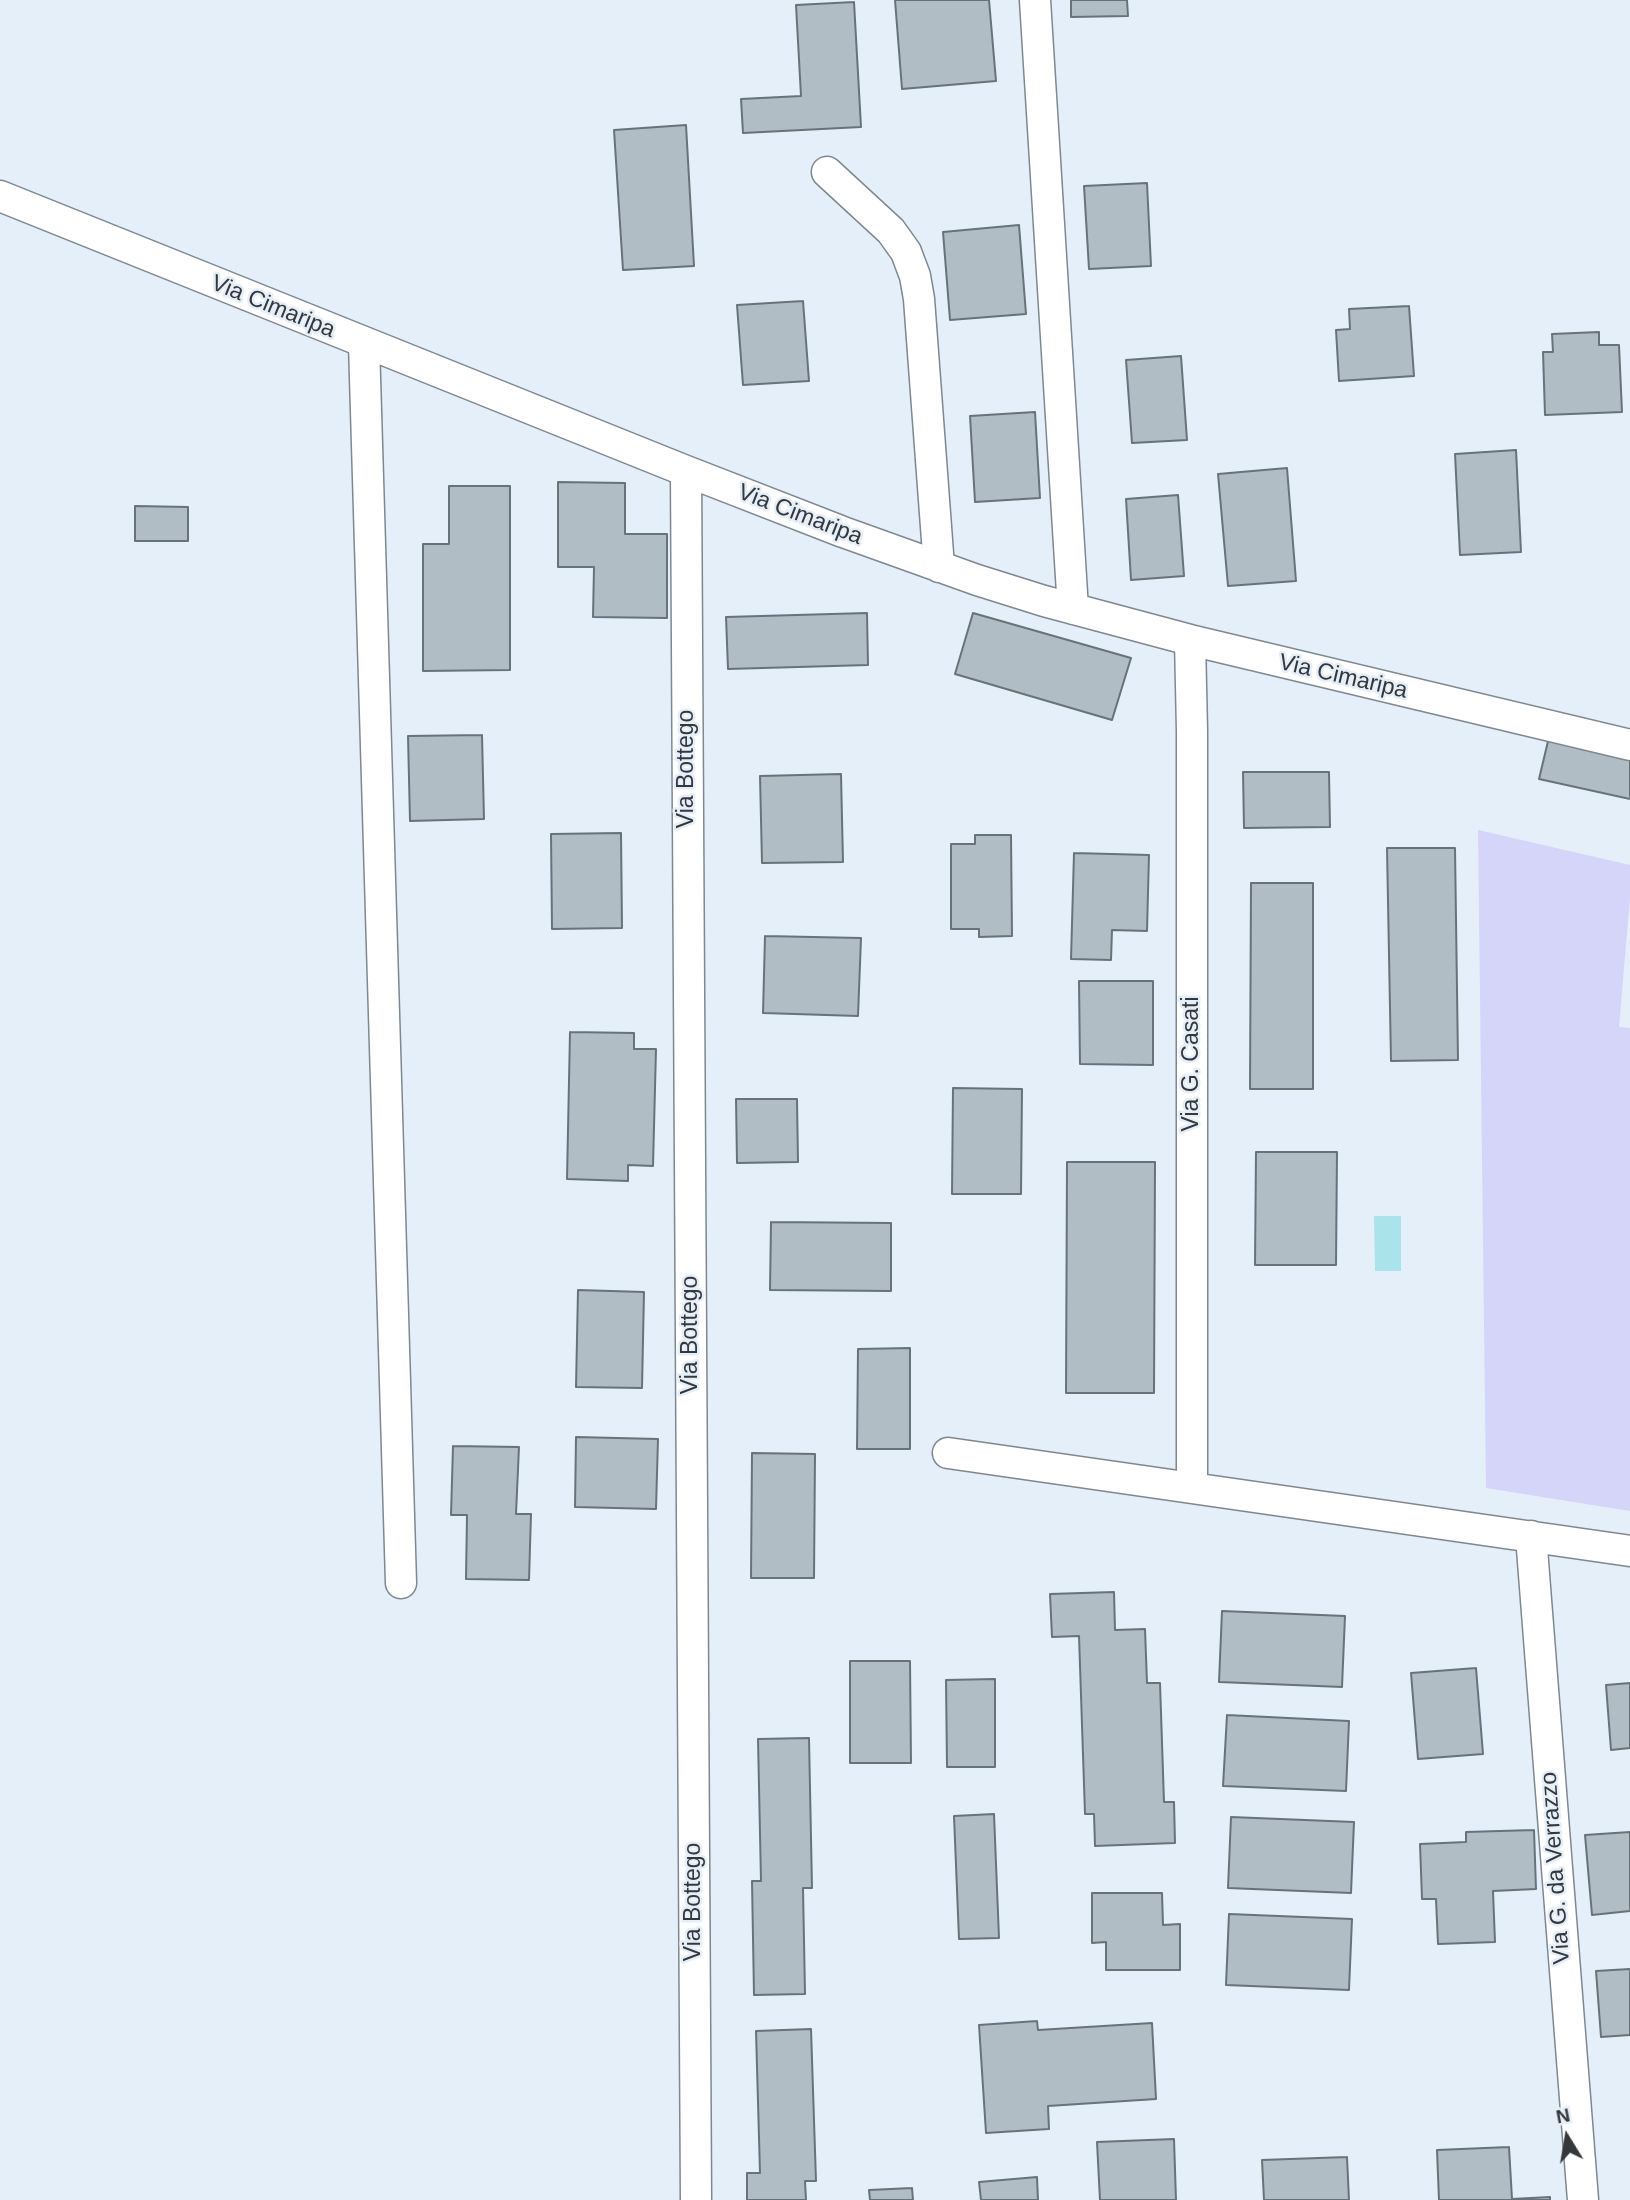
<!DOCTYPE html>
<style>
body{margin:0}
#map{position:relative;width:1630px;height:2200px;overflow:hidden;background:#e5eff9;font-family:Arial,sans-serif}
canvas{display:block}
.north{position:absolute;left:1532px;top:2102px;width:70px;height:70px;-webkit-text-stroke:5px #e5eff9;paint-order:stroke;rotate:349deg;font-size:19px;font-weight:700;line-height:28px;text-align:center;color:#34383c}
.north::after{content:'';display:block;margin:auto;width:24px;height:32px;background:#34383c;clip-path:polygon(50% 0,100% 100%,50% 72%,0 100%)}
</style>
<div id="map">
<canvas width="1630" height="2200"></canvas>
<div class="north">N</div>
</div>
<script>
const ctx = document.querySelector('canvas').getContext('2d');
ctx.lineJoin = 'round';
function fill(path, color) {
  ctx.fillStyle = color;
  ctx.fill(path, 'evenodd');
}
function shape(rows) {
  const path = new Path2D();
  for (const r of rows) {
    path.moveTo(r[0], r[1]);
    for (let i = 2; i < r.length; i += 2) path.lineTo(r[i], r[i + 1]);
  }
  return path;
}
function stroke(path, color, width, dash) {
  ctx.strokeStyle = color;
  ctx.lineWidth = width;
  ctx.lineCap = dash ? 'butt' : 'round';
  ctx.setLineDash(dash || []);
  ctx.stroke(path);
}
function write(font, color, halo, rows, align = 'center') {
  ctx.font = font + ' Arial,sans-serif';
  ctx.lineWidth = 5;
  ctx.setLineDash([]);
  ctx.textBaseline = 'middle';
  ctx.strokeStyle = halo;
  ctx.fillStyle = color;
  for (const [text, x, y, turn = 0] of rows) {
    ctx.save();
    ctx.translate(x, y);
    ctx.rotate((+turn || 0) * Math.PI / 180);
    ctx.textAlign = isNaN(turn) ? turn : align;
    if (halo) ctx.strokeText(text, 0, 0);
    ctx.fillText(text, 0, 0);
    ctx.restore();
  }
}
const green = shape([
 [1478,830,1630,865,1630,898,1619,1027,1630,1028,1630,1511,1486,1488]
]);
const water = shape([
 [1374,1216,1401,1216,1401,1271,1375,1271]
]);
const building = shape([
 [895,0,989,0,996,81,902,89,895,0],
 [1071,0,1127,0,1128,16,1071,17,1071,0],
 [854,2,861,127,743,133,741,99,801,96,796,5,854,2],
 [686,125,694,266,623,270,614,130,686,125],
 [1147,183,1151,266,1089,269,1084,186,1147,183],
 [1019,225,1026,314,950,320,943,232,1019,225],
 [803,301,809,381,743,385,737,305,803,301],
 [1409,306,1414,376,1339,381,1336,330,1350,329,1349,309,1409,306],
 [1599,332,1599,345,1619,345,1622,412,1545,415,1543,352,1553,352,1552,334,1599,332],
 [1181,356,1187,440,1132,443,1126,360,1181,356],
 [1035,412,1040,498,975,502,970,416,1035,412],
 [1516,450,1521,552,1460,555,1455,454,1516,450],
 [1287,468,1296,581,1228,586,1218,474,1287,468],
 [558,482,625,483,625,534,667,534,667,618,593,617,594,567,558,567,558,482],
 [449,486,510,486,510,670,423,671,423,544,449,544,449,486],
 [1178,495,1184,576,1131,580,1126,499,1178,495],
 [135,506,188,507,188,541,135,541,135,506],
 [867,613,868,665,728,669,726,617,867,613],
 [973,613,1131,658,1112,720,955,674,973,613],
 [482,735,484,819,410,821,408,736,482,735],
 [1549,737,1630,755,1630,799,1539,779,1549,737],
 [1243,772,1329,772,1330,827,1244,828,1243,772],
 [841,774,843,862,762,863,760,776,841,774],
 [621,833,622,928,552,929,551,834,621,833],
 [975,835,1011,835,1012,936,979,937,979,929,951,929,951,844,975,844,975,835],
 [1387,848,1455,848,1458,1060,1391,1061,1387,848],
 [1074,853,1149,855,1147,931,1112,930,1111,960,1071,959,1074,853],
 [1251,883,1313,883,1313,1089,1250,1089,1251,883],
 [765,936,861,938,858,1016,763,1013,765,936],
 [1079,981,1153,981,1153,1065,1080,1064,1079,981],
 [570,1032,634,1033,634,1049,656,1049,653,1166,628,1165,628,1181,567,1179,570,1032],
 [953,1088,1022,1089,1021,1194,952,1194,953,1088],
 [736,1099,797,1099,798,1162,737,1163,736,1099],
 [1256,1152,1337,1152,1336,1265,1255,1265,1256,1152],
 [1067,1162,1155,1162,1154,1393,1066,1393,1067,1162],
 [771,1222,891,1223,891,1291,770,1290,771,1222],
 [578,1290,644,1292,642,1388,576,1387,578,1290],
 [910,1348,910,1449,857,1449,858,1349,910,1348],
 [576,1437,658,1439,656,1509,575,1507,576,1437],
 [453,1446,519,1447,516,1514,531,1514,529,1580,466,1579,467,1515,451,1515,453,1446],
 [752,1453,815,1454,814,1578,751,1578,752,1453],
 [1114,1592,1115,1630,1145,1629,1147,1683,1160,1683,1164,1802,1174,1802,1175,1843,1095,1846,1094,1814,1085,1814,1079,1636,1052,1637,1050,1594,1114,1592],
 [1222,1611,1345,1616,1342,1687,1219,1682,1222,1611],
 [850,1661,910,1661,911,1763,850,1763,850,1661],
 [1476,1668,1483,1754,1418,1759,1411,1673,1476,1668],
 [995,1679,995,1767,947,1767,946,1680,995,1679],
 [1630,1683,1630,1748,1611,1750,1606,1685,1630,1683],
 [1227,1715,1349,1721,1346,1791,1223,1786,1227,1715],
 [809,1738,812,1888,803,1888,805,1994,754,1995,752,1881,761,1881,758,1739,809,1738],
 [994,1814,999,1938,959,1939,954,1816,994,1814],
 [1231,1817,1354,1822,1351,1893,1228,1888,1231,1817],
 [1534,1830,1536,1889,1493,1891,1495,1942,1438,1944,1436,1899,1422,1899,1420,1844,1466,1842,1466,1832,1534,1830],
 [1630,1832,1630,1911,1592,1915,1585,1835,1630,1832],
 [1092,1893,1162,1893,1163,1925,1180,1924,1180,1970,1106,1970,1106,1942,1092,1943,1092,1893],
 [1229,1914,1352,1919,1349,1990,1226,1985,1229,1914],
 [1630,1969,1630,2035,1601,2037,1596,1971,1630,1969],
 [1037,2021,1038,2030,1152,2023,1156,2099,1048,2106,1049,2129,986,2133,979,2025,1037,2021],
 [811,2029,816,2181,805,2181,806,2200,747,2200,747,2173,760,2173,756,2031,811,2029],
 [1174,2139,1176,2200,1100,2200,1097,2142,1174,2139],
 [1509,2147,1512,2199,1550,2197,1550,2200,1439,2200,1437,2150,1509,2147],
 [1347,2157,1349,2200,1264,2200,1262,2160,1347,2157],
 [1037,2177,1038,2200,981,2200,979,2182,1037,2177],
 [912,2188,913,2200,870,2200,869,2190,912,2188]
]);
const minor = shape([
 [1035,0,1073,609],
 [827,172,891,231,906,252,915,276,919,299,939,567],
 [0,196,686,471,843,532,977,580,1044,601,1190,640,1630,745],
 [364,344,401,1583],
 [686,471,696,2200],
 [1190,640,1192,731,1192,1488],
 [948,1453,1630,1551],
 [1531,1536,1583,2200]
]);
const streetNames = [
 ["Via Cimaripa",273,307,22],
 ["Via Cimaripa",800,515,21],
 ["Via Cimaripa",1343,677,13],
 ["Via Bottego",687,769,-90],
 ["Via G. Casati",1192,1064,-90],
 ["Via Bottego",691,1335,-90],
 ["Via G. da Verrazzo",1556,1868,-94],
 ["Via Bottego",694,1902,-90]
];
fill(green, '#d5d5f9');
fill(water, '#aae3ea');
fill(building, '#b0bdc4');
stroke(building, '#677379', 2);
stroke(minor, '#7e8890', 33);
stroke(minor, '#fff', 30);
write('23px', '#34383c', '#e5eff9', streetNames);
</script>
